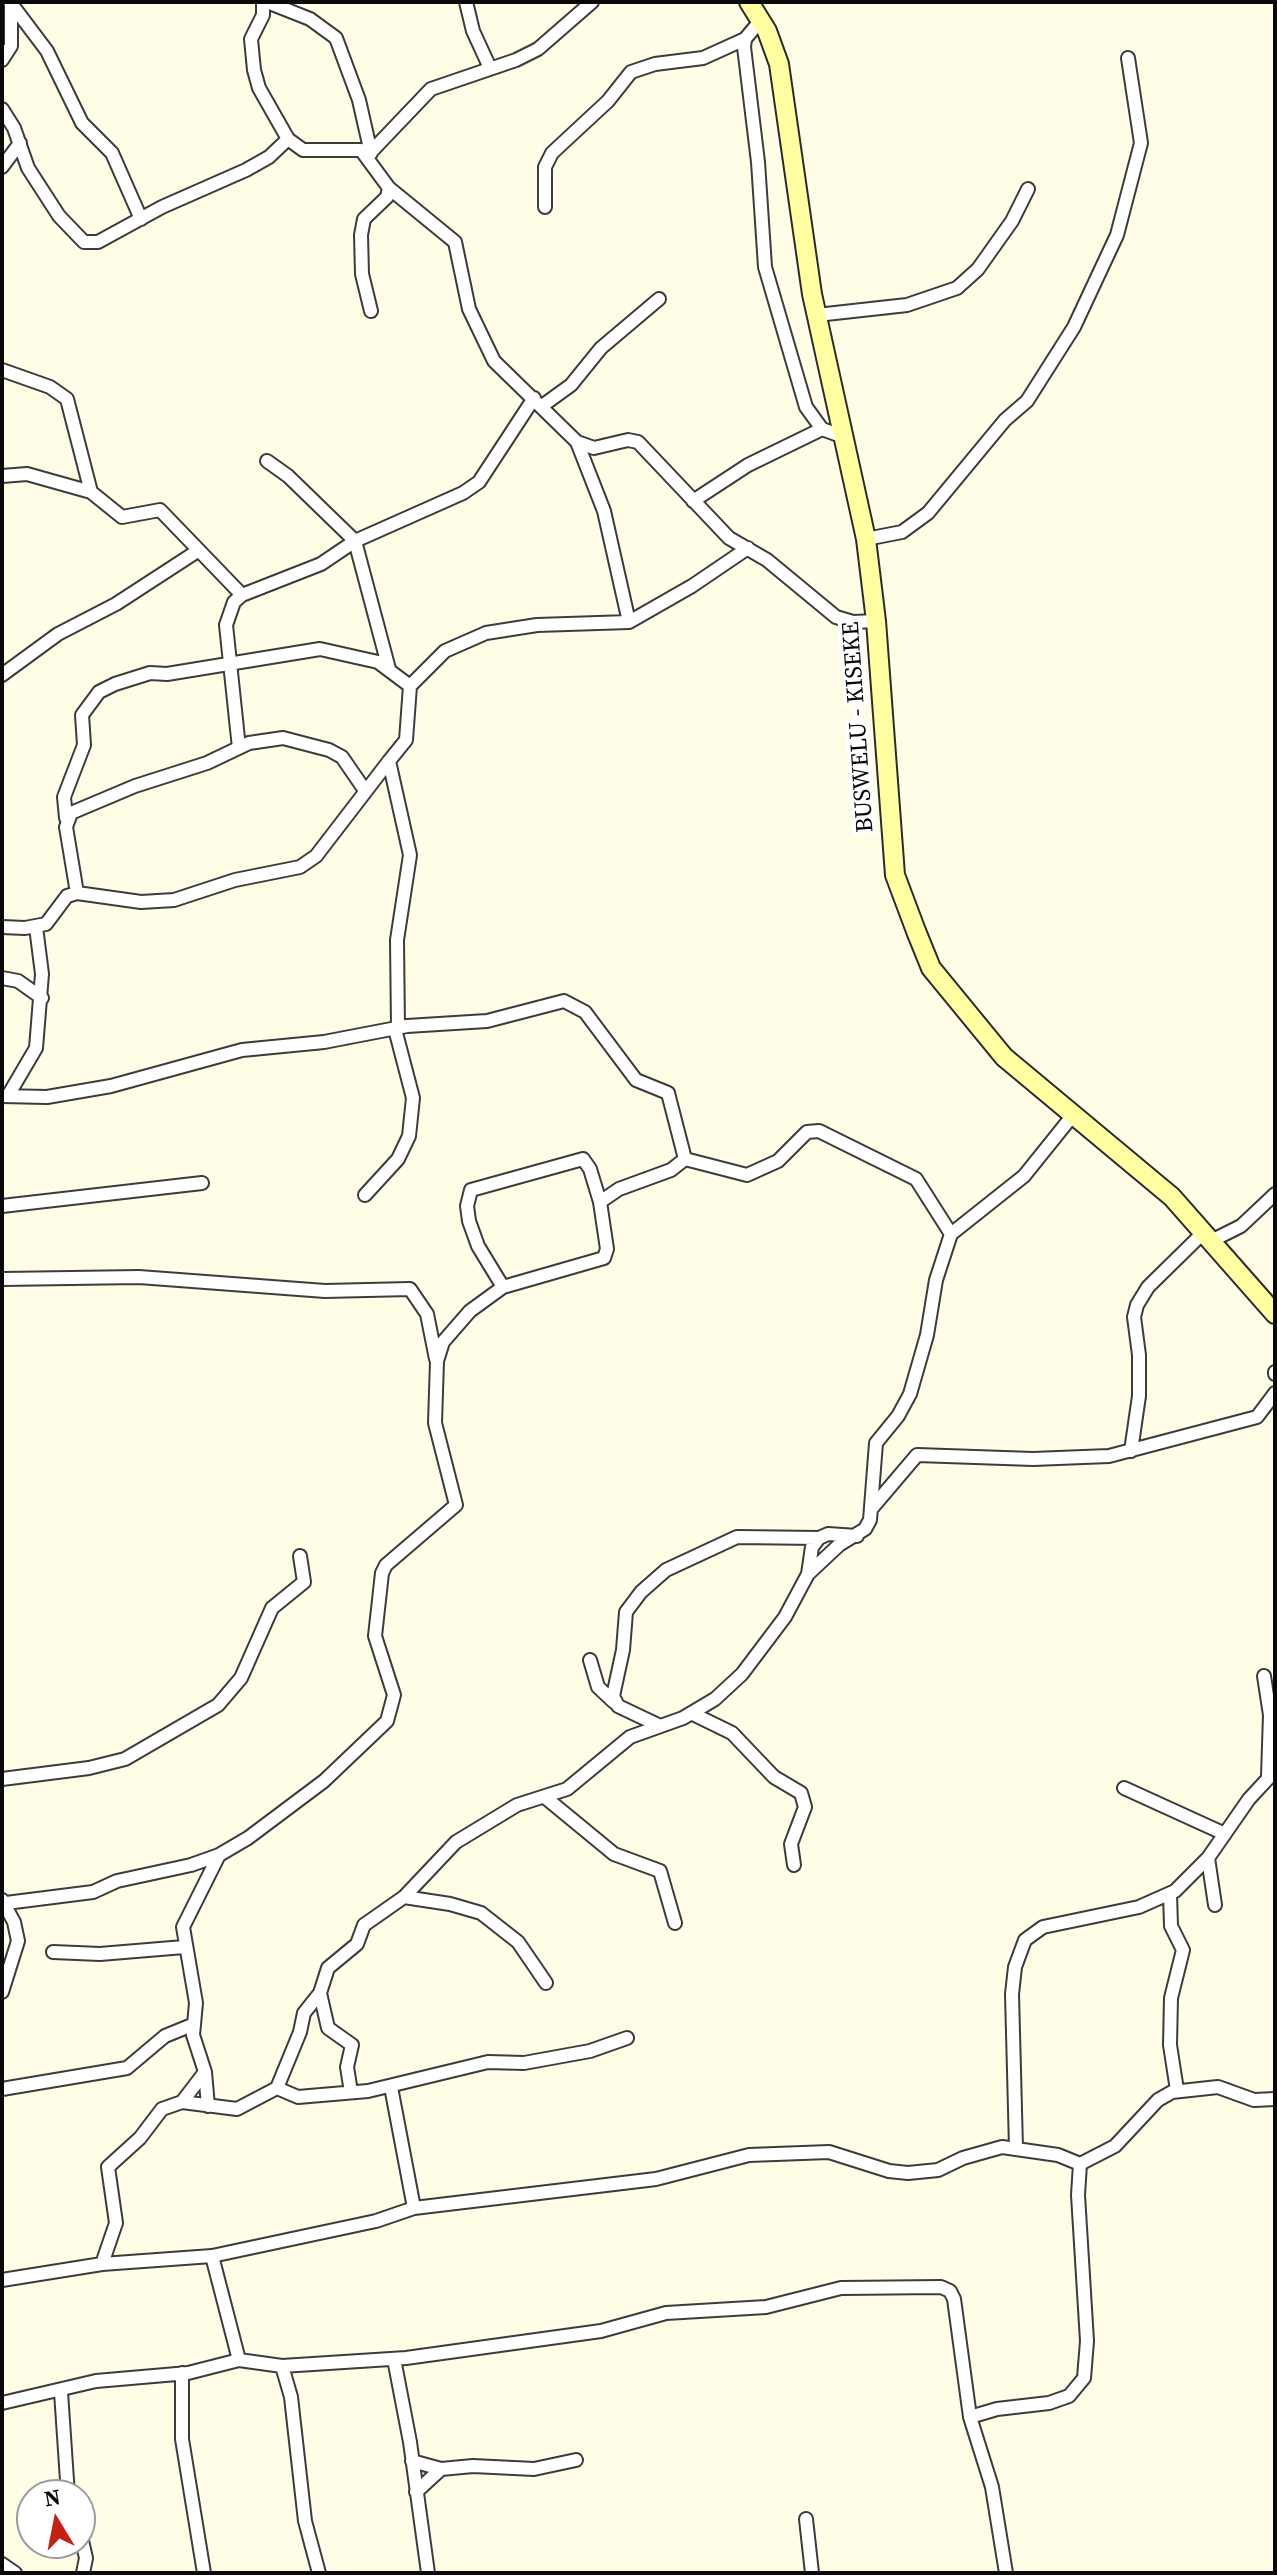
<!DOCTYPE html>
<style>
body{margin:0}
#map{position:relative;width:1277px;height:2575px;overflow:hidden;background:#fffde6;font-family:"Source Serif 4",serif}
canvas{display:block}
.frame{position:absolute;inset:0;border:4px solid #090909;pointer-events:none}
.north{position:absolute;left:16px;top:2479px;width:80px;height:80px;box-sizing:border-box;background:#fff;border:2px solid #9d9d9d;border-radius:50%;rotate:350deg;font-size:22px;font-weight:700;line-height:32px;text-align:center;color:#090909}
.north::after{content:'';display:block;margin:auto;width:28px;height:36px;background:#c52016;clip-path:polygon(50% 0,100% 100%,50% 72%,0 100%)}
</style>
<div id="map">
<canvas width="1277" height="2575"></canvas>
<div class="frame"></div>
<div class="north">N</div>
</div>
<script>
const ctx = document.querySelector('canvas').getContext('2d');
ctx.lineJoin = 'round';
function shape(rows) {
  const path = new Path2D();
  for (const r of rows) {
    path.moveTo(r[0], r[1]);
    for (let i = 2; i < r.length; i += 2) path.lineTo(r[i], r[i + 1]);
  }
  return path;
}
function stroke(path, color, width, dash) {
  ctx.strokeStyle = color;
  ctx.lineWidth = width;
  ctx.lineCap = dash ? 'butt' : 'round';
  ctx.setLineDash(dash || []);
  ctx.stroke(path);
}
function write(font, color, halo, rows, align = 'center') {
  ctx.font = font + ' "Source Serif 4",serif';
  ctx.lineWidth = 8;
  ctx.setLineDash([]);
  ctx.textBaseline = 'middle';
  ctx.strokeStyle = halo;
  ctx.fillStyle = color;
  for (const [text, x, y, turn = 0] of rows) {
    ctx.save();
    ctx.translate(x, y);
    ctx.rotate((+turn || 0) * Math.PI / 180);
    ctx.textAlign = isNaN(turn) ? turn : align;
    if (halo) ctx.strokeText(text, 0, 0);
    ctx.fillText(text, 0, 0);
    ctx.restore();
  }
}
const minor = shape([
 [10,2,47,51,82,123,112,153,141,219],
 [263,2,263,15,251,39,254,70,259,88,288,139,303,150,361,150,389,188,455,242,469,309,494,361,577,442,594,448,628,440,638,442,729,538,767,560,836,617,853,622,876,621],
 [267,2,310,19,336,38,359,100,371,153],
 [466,2,473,31,490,68],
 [761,20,745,39,744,47,758,162,765,267,806,407,822,429,844,437],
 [2,60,11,46,11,4],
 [2,109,14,128,28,168,59,216,84,242,98,242,162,207,246,170,269,157,288,139],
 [368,155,431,89,516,60,538,49,592,2],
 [2,167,20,143],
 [545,207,545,167,552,153,608,101,631,72,655,64,703,58,745,39],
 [371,311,362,274,361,235,364,219,387,197,389,188],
 [817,315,907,305,957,288,978,269,1012,221,1028,189],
 [2,370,50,387,67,399,91,492],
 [542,406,571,385,601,348,659,299],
 [577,442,604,511,629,622],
 [267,461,288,476,355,541,389,669],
 [2,476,27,474,91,492,122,517,160,510,242,595],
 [693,501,748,465,822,429],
 [866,539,902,532,928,513,1005,420,1027,401,1074,327,1117,235,1141,143,1128,58],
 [2,675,58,634,116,604,196,552],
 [239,748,226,625,234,602,242,595,321,564,355,541,463,493,479,482,534,398],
 [66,818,64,797,84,745,82,715,99,692,115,684,150,673,167,674,320,649,378,662,410,686],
 [77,893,66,827,71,813,135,786,207,763,249,743,283,738,329,750,342,757,364,789],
 [2,927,25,928,46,924,67,896,77,893,141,902,174,900,235,880,300,867,316,856,389,761],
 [2,978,18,981,42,998],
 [398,1028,397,940,410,855,389,761,406,740,410,686,445,651,486,633,537,625,629,622,692,586,748,548],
 [9,1094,36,1048,42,974,36,927],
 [2,1096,47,1097,111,1086,242,1050,324,1042,407,1026,487,1021,564,1001,585,1012,636,1080,668,1093,685,1159,747,1175,778,1161,807,1132,819,1131,916,1179,951,1234],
 [365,1195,398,1159,409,1136,413,1098,395,1029],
 [2,1206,202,1183],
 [1213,1240,1241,1226,1275,1194],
 [2,1279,139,1277,325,1291,410,1289,427,1314,436,1359],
 [503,1287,478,1246,469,1221,467,1206,471,1190,583,1159,590,1169,600,1202],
 [1275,1372,1275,1374],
 [1131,1451,1139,1396,1139,1355,1134,1317,1137,1305,1148,1287,1204,1232],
 [872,1508,917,1455,1033,1459,1109,1456,1257,1417,1275,1393],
 [808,1574,812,1547,819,1538,828,1534,857,1536],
 [590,1660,598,1687,614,1702],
 [1264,1676,1270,1715,1275,1720],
 [691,1713,732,1733,774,1777,801,1793,805,1807,791,1844,794,1865],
 [658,1725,618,1706,613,1696,623,1650,626,1612,641,1592,666,1570,737,1537,819,1538],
 [1268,1776,1270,1715],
 [2,1779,89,1768,125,1759,218,1705,241,1678,272,1608,304,1582,300,1556],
 [1124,1788,1225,1834],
 [546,1798,614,1854,660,1871,675,1923],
 [1208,1858,1215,1905],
 [1170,1894,1171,1926,1183,1950,1171,1998,1170,2045,1177,2090],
 [404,1897,450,1904,481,1913,518,1942,546,1983],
 [2,1900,14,1922,18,1941,2,1992],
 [6,1903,93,1892,117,1881,191,1865,219,1855,248,1838,324,1781,387,1721,394,1695,375,1636,382,1573,386,1565,456,1505,435,1423,437,1361,443,1342,470,1311,503,1287,604,1258,607,1249,600,1202,619,1189,671,1170,685,1159],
 [53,1952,100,1954,184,1947],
 [320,1993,328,2028,352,2045,347,2067,351,2092],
 [391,2087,414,2208],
 [277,2088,298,2097,368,2091,488,2062,524,2063,590,2051,627,2038],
 [2,2089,127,2068,165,2036,192,2025],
 [182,2102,205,2072],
 [208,2106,205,2072,193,2035,196,2003,183,1927,219,1855],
 [1016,2148,1012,1994,1015,1967,1025,1940,1043,1927,1139,1907,1175,1891,1208,1858,1249,1799,1275,1771],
 [212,2256,239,2360],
 [102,2264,212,2256,376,2221,414,2208,656,2179,749,2155,829,2152,889,2171,908,2173,938,2170,963,2158,1002,2147,1058,2155,1080,2164],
 [2,2280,102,2264,116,2223,108,2167,140,2138,162,2109,182,2102,237,2109,277,2088,300,2032,304,2013,320,1993,328,1968,357,1944,364,1925,404,1897,456,1842,517,1805,567,1789,630,1737,683,1718,715,1699,742,1674,785,1617,808,1574,839,1545,865,1529,870,1520,876,1443,898,1416,910,1394,927,1335,936,1280,951,1234,1024,1176,1073,1115],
 [394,2359,410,2442,428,2573],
 [282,2366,291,2397,305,2521,319,2573],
 [182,2373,182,2439,204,2573],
 [61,2392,68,2495],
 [2,2403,96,2381,188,2373,239,2360,282,2366,406,2358,601,2331,666,2313,766,2307,841,2288,941,2287,950,2291,954,2299,970,2417,992,2487,1006,2573],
 [970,2417,997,2409,1049,2403,1069,2396,1084,2378,1087,2341,1078,2195,1080,2164,1115,2146,1158,2100,1172,2092,1218,2087,1254,2100,1275,2099],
 [412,2461,441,2469],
 [416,2492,441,2469,473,2466,534,2469,576,2460],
 [806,2519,812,2573],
 [80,2532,86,2558,83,2573],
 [2,2564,15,2573]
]);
const secondary = shape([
 [749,2,767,31,779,64,812,294,866,539,876,621,895,875,916,931,931,968,1004,1057,1172,1197,1275,1314]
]);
const streetNames = [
 ["BUSWELU - KISEKE",859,727,-94]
];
stroke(minor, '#3c3c3c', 16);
stroke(secondary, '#2b2b2b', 22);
stroke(minor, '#fff', 12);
stroke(secondary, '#ffffa1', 18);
write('24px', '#090909', '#fff', streetNames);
</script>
